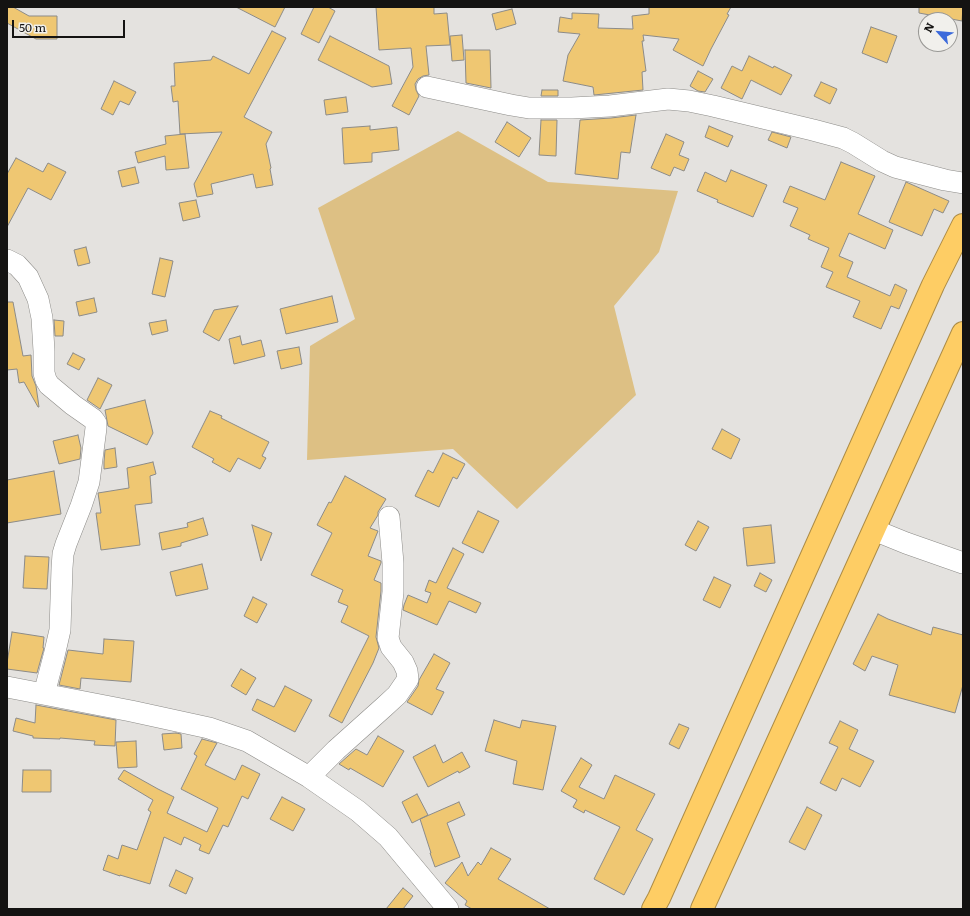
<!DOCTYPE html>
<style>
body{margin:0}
#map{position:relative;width:970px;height:916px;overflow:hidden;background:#e4e2df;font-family:Literata,serif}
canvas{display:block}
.frame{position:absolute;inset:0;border:8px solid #141312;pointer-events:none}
.north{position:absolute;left:918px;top:12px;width:40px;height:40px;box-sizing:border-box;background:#f1f0ec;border:1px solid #999895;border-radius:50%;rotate:297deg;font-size:11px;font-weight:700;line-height:16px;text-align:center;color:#141312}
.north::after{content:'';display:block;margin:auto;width:14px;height:18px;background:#3c6adb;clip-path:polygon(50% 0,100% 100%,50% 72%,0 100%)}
.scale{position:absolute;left:12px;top:20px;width:113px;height:18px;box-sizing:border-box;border:2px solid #141312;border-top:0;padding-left:5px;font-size:12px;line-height:14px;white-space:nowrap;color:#141312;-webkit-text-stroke:3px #f1f0ec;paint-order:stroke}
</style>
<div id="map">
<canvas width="970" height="916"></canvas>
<div class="frame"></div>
<div class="north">N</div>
<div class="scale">50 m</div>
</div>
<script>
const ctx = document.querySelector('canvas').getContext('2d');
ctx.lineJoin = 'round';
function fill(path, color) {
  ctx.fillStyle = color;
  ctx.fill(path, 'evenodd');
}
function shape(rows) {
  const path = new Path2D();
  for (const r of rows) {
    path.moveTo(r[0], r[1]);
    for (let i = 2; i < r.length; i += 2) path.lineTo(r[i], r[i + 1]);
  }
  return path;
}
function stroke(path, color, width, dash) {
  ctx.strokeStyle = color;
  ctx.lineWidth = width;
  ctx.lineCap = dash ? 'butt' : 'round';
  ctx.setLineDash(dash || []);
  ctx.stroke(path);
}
const green = shape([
 [458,131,548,182,678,191,659,252,614,306,636,395,517,509,453,449,307,460,310,346,355,319,318,208]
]);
const building = shape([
 [7,7,13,7,29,16,57,16,57,39,36,39,7,23,7,7],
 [236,7,285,7,275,27,236,7],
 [314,7,328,7,335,11,319,43,301,34,314,7],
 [376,7,434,7,434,14,447,13,450,45,426,46,429,75,423,76,418,79,415,84,416,90,419,96,409,115,392,106,413,67,411,48,379,50,376,7],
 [649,7,731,7,727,14,729,15,711,49,703,66,673,50,679,39,643,35,644,41,642,41,646,71,642,72,643,90,594,95,593,87,563,81,568,55,580,34,558,32,560,17,572,19,572,13,599,14,598,28,633,29,632,16,649,14,649,7],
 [919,7,963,7,962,21,919,13,919,7],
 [512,9,516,24,496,30,492,14,512,9],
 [871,27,897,36,887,63,862,53,871,27],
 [272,31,286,38,244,117,272,132,266,144,271,168,270,169,273,185,256,188,253,174,211,184,213,194,197,197,194,184,222,132,180,134,178,101,173,102,171,86,175,86,174,63,211,60,213,56,249,74,272,31],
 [462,35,464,60,452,61,450,36,462,35],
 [330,36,389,66,392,84,372,87,318,60,330,36],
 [465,50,490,50,491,88,466,83,465,50],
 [749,56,773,68,774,66,792,75,781,95,751,80,742,99,721,88,732,66,742,71,749,56],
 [698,71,713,79,705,92,698,91,690,86,698,71],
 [114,81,136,92,129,105,120,101,113,115,101,109,114,81],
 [821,82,837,89,830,104,814,96,821,82],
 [542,90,558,90,558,96,541,96,542,90],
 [346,97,348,112,326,115,324,100,346,97],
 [636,115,630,153,621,152,618,179,575,174,580,120,611,118,636,115],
 [541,120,557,120,556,156,539,155,541,120],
 [507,122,531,138,519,157,495,142,507,122],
 [370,126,370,130,397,127,399,150,372,153,372,162,344,164,342,128,370,126],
 [709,126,733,136,728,147,705,137,709,126],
 [772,132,791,137,787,148,768,140,772,132],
 [185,134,189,168,166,170,165,156,138,163,135,152,166,144,165,136,185,134],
 [666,134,684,142,679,155,689,159,684,171,674,167,670,176,651,168,666,134],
 [16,158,43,172,48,163,66,172,51,200,28,188,7,227,7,174,16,158],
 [841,162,875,176,858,214,893,230,885,249,849,233,839,256,853,262,847,277,890,296,895,284,907,290,899,309,891,306,881,329,853,317,860,301,826,287,833,272,821,267,829,248,808,239,810,235,790,226,798,208,783,202,790,186,825,200,841,162],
 [135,167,139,183,122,187,118,171,135,167],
 [731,170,767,185,753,217,717,202,718,200,697,191,705,172,726,182,731,170],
 [906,182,949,201,943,213,934,209,922,236,889,222,906,182],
 [196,200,200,217,183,221,179,203,196,200],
 [86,247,90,263,78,266,74,250,86,247],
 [160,258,173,261,165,297,152,294,160,258],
 [332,296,338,322,286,334,280,309,332,296],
 [94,298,97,312,79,316,76,302,94,298],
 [7,302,13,302,23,356,31,355,32,376,36,386,39,407,38,407,24,382,19,383,17,369,7,370,7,302],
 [238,306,219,341,203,332,214,310,238,306],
 [54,320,64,321,63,336,55,336,54,320],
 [166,320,168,331,152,335,149,323,166,320],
 [240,336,242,345,261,340,265,356,234,364,229,339,240,336],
 [299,347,302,364,281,369,277,351,299,347],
 [73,353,85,359,79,370,67,364,73,353],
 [98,378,112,385,100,409,87,400,98,378],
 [145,400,153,433,147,445,108,426,105,410,145,400],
 [210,411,222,416,221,418,269,442,262,456,266,458,260,469,238,458,230,472,212,462,214,459,192,447,210,411],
 [722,429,740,439,731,459,712,449,722,429],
 [78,435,81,448,80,459,59,464,53,441,78,435],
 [115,448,117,467,104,469,104,462,105,450,115,448],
 [443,453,465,464,457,479,453,477,439,507,415,496,428,470,433,473,443,453],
 [153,462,156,474,150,476,152,503,135,505,140,545,101,550,96,513,101,513,98,493,129,488,127,468,153,462],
 [54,471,61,514,7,523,7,480,54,471],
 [345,476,386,499,378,512,378,515,370,528,378,531,368,556,381,561,381,563,374,580,381,583,381,591,376,637,379,648,373,663,342,723,329,716,369,636,341,622,348,606,338,602,343,590,311,575,332,533,317,525,329,502,331,503,345,476],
 [478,511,499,521,483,553,462,543,478,511],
 [203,518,208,535,181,543,181,546,162,550,159,533,188,527,187,523,203,518],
 [698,521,709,527,696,551,685,545,698,521],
 [252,525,272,533,261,561,252,525],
 [771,525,775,563,747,566,743,528,771,525],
 [453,548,464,554,447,588,481,603,476,613,449,601,437,625,403,610,404,605,408,595,427,603,431,593,425,591,429,580,436,583,453,548],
 [25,556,49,557,47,589,23,588,25,556],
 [202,564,208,589,176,596,170,572,202,564],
 [760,573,772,580,766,592,754,586,760,573],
 [714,577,731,585,720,608,703,600,714,577],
 [253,597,267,604,257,623,244,616,253,597],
 [878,614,888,619,931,635,933,627,963,635,963,685,955,713,889,695,898,665,872,656,865,671,853,664,878,614],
 [12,632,44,637,43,648,44,648,37,673,7,669,7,663,12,632],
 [104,639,134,641,131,682,81,678,80,689,59,685,68,650,103,654,104,639],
 [434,654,450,663,436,689,444,692,432,715,407,702,418,686,419,680,434,654],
 [241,669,256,678,246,695,231,686,241,669],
 [285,686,312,700,295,732,252,710,257,699,274,707,285,686],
 [36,705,116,720,115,746,94,745,95,741,60,738,60,739,33,738,33,736,13,731,16,718,35,723,36,705],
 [494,720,520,728,522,720,556,726,543,790,513,784,517,761,485,751,494,720],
 [840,721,858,730,849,749,874,761,860,787,842,778,836,791,820,783,838,747,829,743,840,721],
 [679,724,689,728,679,749,669,744,679,724],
 [176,733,181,734,182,748,164,750,162,734,176,733],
 [378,736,404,751,383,787,350,768,349,770,339,764,356,749,367,755,378,736],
 [202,739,217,743,205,765,235,780,242,765,260,774,248,799,242,796,228,827,223,825,209,854,199,850,201,845,184,837,181,845,164,837,150,884,120,875,120,876,103,870,108,855,118,859,122,845,137,850,151,812,148,810,153,800,118,779,124,770,158,789,174,797,167,813,207,832,218,808,181,789,197,756,194,754,202,739],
 [136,741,137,767,118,768,116,742,136,741],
 [435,745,443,763,462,752,470,767,459,773,458,771,428,787,413,757,435,745],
 [581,758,592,765,579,787,604,799,615,775,655,794,636,830,653,839,624,895,594,879,620,827,585,810,584,813,573,807,577,800,561,791,581,758],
 [23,770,51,770,51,792,22,792,23,770],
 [417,794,428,815,412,823,402,802,417,794],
 [282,797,305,809,293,831,270,819,282,797],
 [459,802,465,815,447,823,460,857,435,867,430,853,431,853,420,819,459,802],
 [807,807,822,815,805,850,789,842,807,807],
 [491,848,511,859,498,879,550,909,472,909,465,905,467,901,445,883,462,862,468,876,478,862,481,865,491,848],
 [176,870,193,878,186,894,169,886,176,870],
 [403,888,413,896,403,909,386,909,403,888]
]);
const minor = shape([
 [427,87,511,105,529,108,572,108,610,106,668,99,689,101,713,106,813,130,843,138,853,143,882,161,895,167,945,180,963,183],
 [7,260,17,265,28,277,38,299,42,318,44,351,44,373,46,380,49,385,73,405,93,419,96,423,96,428,89,482,81,506,66,544,63,554,62,568,60,630,54,656,44,694],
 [874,530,906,543,963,563],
 [7,687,131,711,209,728,247,741,309,777,358,811,388,837,448,909],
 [309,777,336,750,384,707,397,695,408,679,407,671,403,662,391,647,388,638,393,592,393,563,389,517]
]);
const highway = shape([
 [653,909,659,898,933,285,963,225],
 [702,909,963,333]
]);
fill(green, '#ddc084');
fill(building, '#efc772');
stroke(building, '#8c8b88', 1);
stroke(minor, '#8c8b88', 22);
stroke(highway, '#ac8c47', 24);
stroke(minor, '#fff', 21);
stroke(highway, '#fecd64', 22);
</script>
